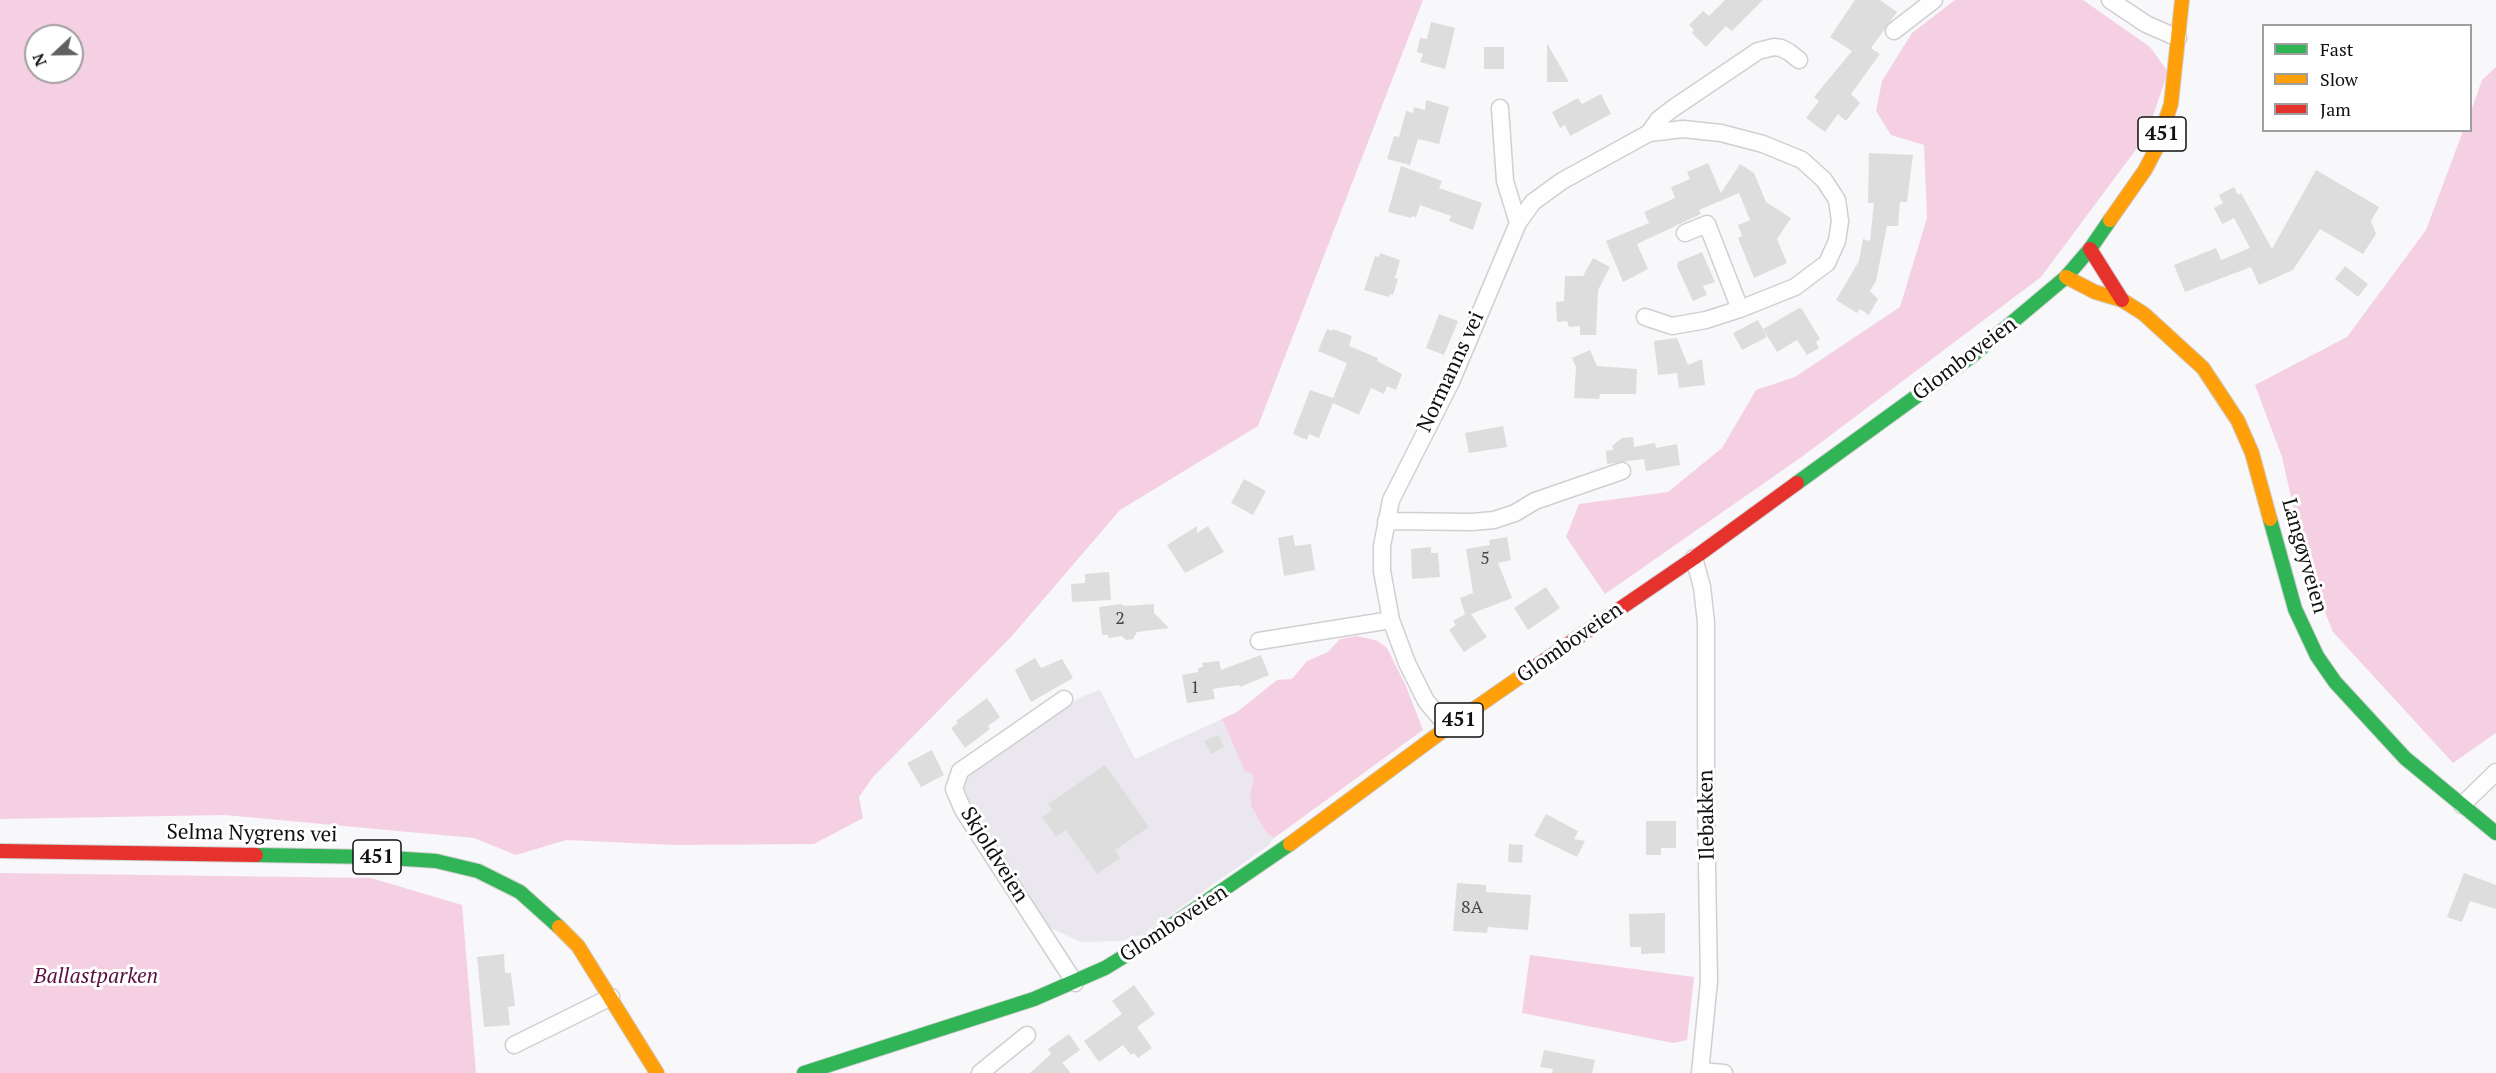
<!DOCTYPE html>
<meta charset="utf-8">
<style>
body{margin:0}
#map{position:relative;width:2496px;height:1073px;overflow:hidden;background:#f8f7f9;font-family:"PT Serif",serif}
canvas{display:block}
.legend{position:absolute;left:2262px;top:24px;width:210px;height:108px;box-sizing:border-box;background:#fff;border:2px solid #a09fa0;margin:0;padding:8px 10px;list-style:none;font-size:18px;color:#111011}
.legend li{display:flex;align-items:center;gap:12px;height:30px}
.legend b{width:30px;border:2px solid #a09fa0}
.north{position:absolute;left:24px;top:24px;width:60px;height:60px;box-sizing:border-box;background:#fff;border:2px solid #a09fa0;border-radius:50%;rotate:248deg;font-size:16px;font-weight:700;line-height:24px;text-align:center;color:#111011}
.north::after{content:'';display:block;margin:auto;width:21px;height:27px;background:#626162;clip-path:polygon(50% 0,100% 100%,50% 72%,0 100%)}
</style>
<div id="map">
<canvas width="2496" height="1073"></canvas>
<ul class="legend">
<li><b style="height:8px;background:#30b455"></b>Fast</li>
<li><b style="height:8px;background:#ff9f0a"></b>Slow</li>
<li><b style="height:8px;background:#e5322d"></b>Jam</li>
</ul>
<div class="north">N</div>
</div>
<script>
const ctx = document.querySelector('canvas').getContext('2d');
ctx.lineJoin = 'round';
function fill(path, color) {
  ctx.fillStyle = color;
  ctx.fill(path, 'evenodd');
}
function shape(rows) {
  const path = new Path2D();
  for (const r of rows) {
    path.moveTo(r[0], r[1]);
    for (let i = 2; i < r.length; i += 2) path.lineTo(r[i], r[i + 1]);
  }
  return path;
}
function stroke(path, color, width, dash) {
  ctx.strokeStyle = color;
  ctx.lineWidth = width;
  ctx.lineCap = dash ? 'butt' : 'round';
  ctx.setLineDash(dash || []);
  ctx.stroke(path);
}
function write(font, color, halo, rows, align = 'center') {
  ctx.font = font + ' "PT Serif",serif';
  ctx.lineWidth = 6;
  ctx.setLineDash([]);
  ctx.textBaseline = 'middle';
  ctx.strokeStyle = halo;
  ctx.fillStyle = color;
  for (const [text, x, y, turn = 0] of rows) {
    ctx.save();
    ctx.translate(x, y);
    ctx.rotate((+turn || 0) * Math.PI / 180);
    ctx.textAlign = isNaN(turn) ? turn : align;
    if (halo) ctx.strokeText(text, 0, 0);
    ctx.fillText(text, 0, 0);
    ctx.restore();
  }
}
const built = shape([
 [1100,690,1135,759,1222,719,1245,772,1252,773,1254,779,1250,793,1251,806,1265,831,1274,838,1269,845,1143,934,1123,941,1081,942,1046,926,975,818,964,795,964,783,966,774,1081,697]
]);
const green = shape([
 [0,0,1423,0,1258,426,1120,510,1011,637,873,777,859,797,863,818,814,844,675,845,566,840,516,855,474,838,225,815,0,819],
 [36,36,72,36,72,72,36,72],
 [1955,0,2083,0,2150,47,2168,72,2146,136,2041,277,1803,456,1605,594,1566,537,1579,504,1668,492,1722,448,1756,390,1795,377,1900,307,1927,218,1924,145,1891,135,1876,111,1882,81,1912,33],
 [2496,67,2496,733,2453,763,2333,632,2307,568,2282,457,2255,385,2347,337,2426,230,2463,131,2470,130,2471,111,2482,80],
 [1357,636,1378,641,1387,648,1406,686,1423,730,1274,838,1265,831,1251,806,1250,793,1254,779,1252,773,1245,772,1222,719,1237,712,1277,680,1292,679,1307,661,1328,652,1340,639],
 [0,873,371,878,462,905,476,1073,0,1073],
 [1530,955,1694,977,1687,1040,1673,1043,1522,1013]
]);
const building = shape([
 [1725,0,1763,0,1732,31,1726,26,1706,47,1692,33,1694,30,1689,25,1703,11,1709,16],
 [1855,0,1880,0,1897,12,1871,48,1880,54,1851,94,1860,103,1846,121,1838,114,1825,132,1806,118,1819,101,1814,97,1852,51,1830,37],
 [1431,22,1455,28,1445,69,1420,62,1423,54,1417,52,1420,38,1427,39],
 [1547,43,1569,82,1547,82],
 [1484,47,1504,47,1504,69,1484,69],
 [1601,94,1611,114,1570,136,1565,125,1560,128,1552,112,1578,98,1582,104],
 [1426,100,1449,107,1439,144,1418,139,1410,165,1387,159,1394,136,1399,137,1406,111,1413,113,1414,107,1425,110],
 [1869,153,1913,155,1907,202,1900,202,1898,226,1887,226,1876,281,1870,291,1878,299,1869,315,1860,309,1857,313,1836,300,1859,261,1863,239,1870,241,1874,203,1868,203],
 [1708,163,1721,193,1740,164,1754,173,1766,202,1791,218,1777,239,1787,263,1754,278,1738,238,1742,236,1738,225,1750,220,1739,193,1699,210,1701,214,1637,244,1648,269,1623,282,1606,241,1649,223,1644,212,1675,198,1671,187,1690,179,1687,172],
 [1401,166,1442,181,1439,188,1482,203,1473,230,1449,221,1451,216,1420,205,1416,217,1412,216,1411,218,1388,212],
 [2316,170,2379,207,2371,221,2376,234,2363,254,2320,229,2293,270,2259,285,2251,267,2185,292,2174,265,2216,248,2221,260,2250,248,2234,218,2222,224,2214,208,2223,203,2219,195,2234,187,2238,195,2241,193,2272,249],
 [1702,252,1715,282,1703,286,1707,295,1693,301,1677,266,1678,262],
 [1380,253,1400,260,1395,278,1398,279,1393,295,1390,294,1389,297,1364,290,1375,256,1379,257],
 [1593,258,1610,267,1598,290,1596,335,1580,335,1580,326,1569,327,1567,321,1557,322,1556,302,1564,301,1565,276,1583,276],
 [2345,266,2368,284,2358,297,2335,279],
 [1799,308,1802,309,1820,339,1816,342,1819,348,1807,355,1797,340,1777,352,1763,329],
 [1439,314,1458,321,1444,355,1426,348],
 [1758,320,1767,337,1742,350,1733,333],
 [1327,329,1332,331,1333,329,1352,336,1349,346,1378,358,1377,361,1402,374,1396,390,1387,386,1384,394,1371,388,1359,415,1333,403,1319,438,1309,434,1307,440,1293,434,1310,390,1333,398,1347,363,1318,351],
 [1677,338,1688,365,1702,359,1705,385,1679,388,1677,373,1658,375,1654,341],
 [1590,350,1597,366,1637,369,1636,394,1600,394,1599,399,1574,398,1576,367,1572,358],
 [1503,426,1507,447,1469,453,1465,433],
 [1633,437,1634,447,1655,443,1656,448,1677,444,1680,465,1646,471,1644,459,1607,464,1606,451,1613,450,1612,446,1622,438],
 [1244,479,1266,491,1253,515,1231,503],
 [1197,526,1197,533,1208,526,1224,552,1185,573,1167,545],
 [1293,535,1295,546,1311,544,1315,570,1284,576,1278,538],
 [1507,537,1511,560,1498,563,1512,598,1471,614,1487,637,1464,652,1449,630,1456,625,1453,621,1465,614,1460,598,1473,593,1466,549,1490,545,1489,540],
 [1431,547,1431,553,1438,553,1440,577,1412,579,1411,549],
 [1109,572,1111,600,1072,602,1071,584,1085,583,1085,574],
 [1546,587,1560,608,1528,630,1514,608],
 [1120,604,1125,606,1154,604,1154,613,1169,628,1137,632,1133,639,1126,640,1122,636,1108,638,1108,635,1102,635,1099,607],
 [1261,655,1269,675,1240,687,1239,685,1213,689,1215,699,1187,703,1182,675,1198,672,1198,668,1203,667,1202,663,1219,661,1221,670],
 [1035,658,1041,668,1062,659,1073,678,1031,702,1015,670],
 [987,698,1000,717,988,726,990,729,965,748,951,728,958,723,956,721],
 [1218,735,1224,747,1211,754,1204,741],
 [932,750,944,775,921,787,907,763],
 [1105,765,1149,827,1115,850,1120,858,1097,874,1066,830,1056,837,1042,817,1052,810,1048,804],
 [1546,814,1578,831,1574,839,1585,841,1577,857,1534,836],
 [1646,821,1676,821,1676,848,1661,848,1661,855,1646,855],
 [1509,844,1523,845,1522,863,1508,862],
 [2464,873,2496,885,2496,909,2470,901,2462,922,2447,917],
 [1457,883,1486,885,1486,892,1531,895,1528,930,1488,927,1487,933,1453,931],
 [1665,913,1665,953,1641,954,1641,947,1630,947,1629,914],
 [504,954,505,973,511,973,515,1006,508,1007,510,1025,484,1027,477,957],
 [1134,985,1155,1014,1137,1027,1152,1048,1138,1058,1134,1053,1131,1055,1123,1045,1099,1062,1084,1041,1122,1014,1112,1001],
 [1069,1034,1080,1050,1062,1063,1071,1073,1030,1073,1051,1054,1048,1049],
 [1544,1050,1595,1060,1592,1073,1552,1073,1553,1069,1540,1067]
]);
const street = shape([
 [2110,0,2146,24,2178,38],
 [1894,31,1934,0],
 [1500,108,1505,181,1518,223],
 [1649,133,1658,120,1672,109,1758,51,1774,47,1781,48,1789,52,1799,60],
 [1685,233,1707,224,1740,309],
 [1386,521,1472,522,1494,520,1515,513,1535,501,1622,471],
 [1694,558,1702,587,1706,622,1706,806,1709,981,1700,1073],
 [1259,641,1391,620],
 [1064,699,960,771,954,789,963,810,1075,983],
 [1448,727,1426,701,1407,663,1391,620,1382,571,1382,546,1391,500,1451,382,1518,223,1533,202,1562,181,1649,133,1683,129,1721,133,1763,144,1802,160,1824,180,1837,200,1840,221,1837,241,1827,263,1795,287,1740,309,1706,320,1672,326,1645,317],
 [2462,805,2496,772],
 [514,1045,611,997],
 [1700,1071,1724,1073],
 [980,1073,1027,1035]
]);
const fast = shape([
 [1797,483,1972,356,2066,277,2090,249,2110,220],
 [2270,519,2295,609,2317,656,2335,682,2405,758,2496,833],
 [256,855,375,857,436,861,478,871,520,892,559,927],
 [804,1073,1034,999,1105,968,1141,946,1290,844]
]);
const slow = shape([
 [2110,220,2145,170,2156,149,2171,104,2182,0],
 [2066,277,2095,292,2122,300,2144,314,2203,368,2238,421,2252,453,2270,519],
 [1290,844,1448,727,1523,675],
 [559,927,578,946,657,1073]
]);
const jam = shape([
 [2090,249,2122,300],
 [1523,675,1694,558,1797,483],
 [0,851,256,855]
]);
const numberNames = [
 ["5",1485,559],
 ["2",1120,619],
 ["1",1195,688],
 ["8A",1472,908]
];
const shields = [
 [2162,134,48],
 [1459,720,48],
 [377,857,48]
];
const shieldNames = [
 ["451",2162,134],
 ["451",1459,720],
 ["451",377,857]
];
const streetNames = [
 ["Glomboveien",1965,359,-37],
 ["Normanns vei",1451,372,-65],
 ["Langøyveien",2304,556,74],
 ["Glomboveien",1570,643,-35],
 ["Ilebakken",1707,815,-91],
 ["Selma Nygrens vei",252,834,1],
 ["Skjoldveien",994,855,58],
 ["Glomboveien",1174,924,-33]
];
const parkNames = [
 ["Ballastparken",96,977]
];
fill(built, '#ebe7ee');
fill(green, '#f5d0e3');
fill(building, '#deddde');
stroke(street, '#d0cfd1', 19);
stroke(fast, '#d0cfd1', 16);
stroke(slow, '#d0cfd1', 16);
stroke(jam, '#d0cfd1', 16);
stroke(street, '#fefefe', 16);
stroke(fast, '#30b455', 14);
stroke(slow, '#ff9f0a', 14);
stroke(jam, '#e5322d', 14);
write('18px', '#464646', null, numberNames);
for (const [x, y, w] of shields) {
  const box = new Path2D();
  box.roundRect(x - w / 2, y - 17, w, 34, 4.5);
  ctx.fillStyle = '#fff';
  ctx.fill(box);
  stroke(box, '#111011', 1.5);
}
write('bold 20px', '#111011', null, shieldNames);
write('21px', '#111011', '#fff', streetNames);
write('italic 21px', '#5a103e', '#fff', parkNames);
</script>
